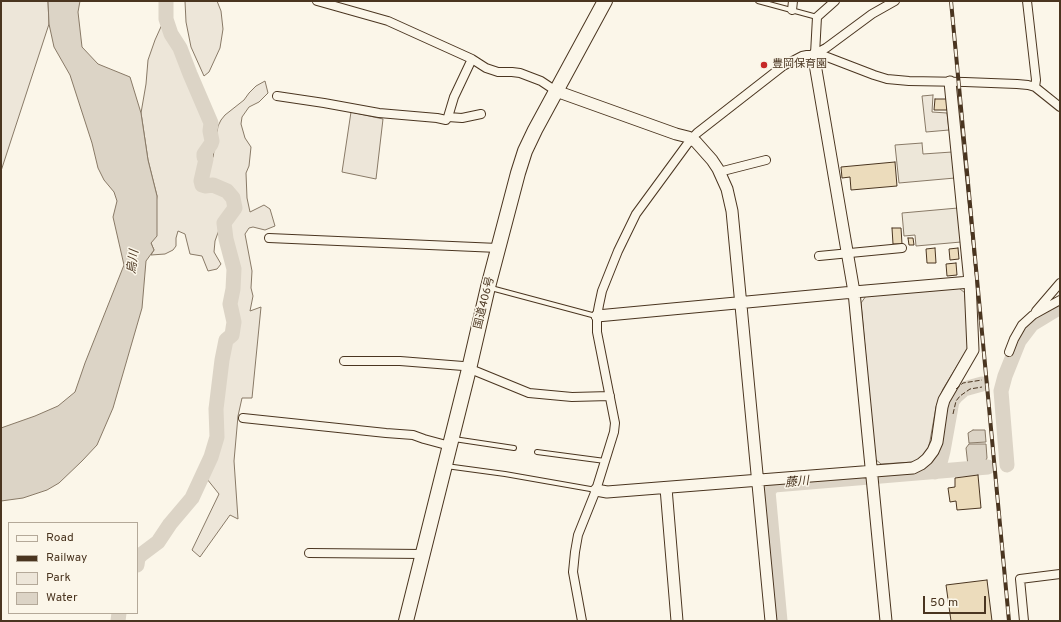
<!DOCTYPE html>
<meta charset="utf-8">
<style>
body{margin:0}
#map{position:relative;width:1061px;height:622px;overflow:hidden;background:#fbf6e9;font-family:Overpass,sans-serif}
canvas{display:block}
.frame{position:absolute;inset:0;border:2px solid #4a3520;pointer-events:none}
.legend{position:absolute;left:8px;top:522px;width:130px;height:92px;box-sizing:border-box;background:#fbf6e9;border:1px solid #b4a999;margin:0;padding:5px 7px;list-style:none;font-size:12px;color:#4a3520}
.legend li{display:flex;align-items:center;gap:8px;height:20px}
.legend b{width:20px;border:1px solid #b4a999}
.scale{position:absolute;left:923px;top:596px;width:63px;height:18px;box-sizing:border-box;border:2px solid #4a3520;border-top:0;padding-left:5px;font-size:12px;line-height:14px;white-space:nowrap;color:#4a3520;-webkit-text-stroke:3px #fbf6e9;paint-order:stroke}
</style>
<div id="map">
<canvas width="1061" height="622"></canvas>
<div class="frame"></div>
<ul class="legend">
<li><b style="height:5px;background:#fbf6e9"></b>Road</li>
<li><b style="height:5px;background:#4a3520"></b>Railway</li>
<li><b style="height:11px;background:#ede6d9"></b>Park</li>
<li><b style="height:11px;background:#dcd4c6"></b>Water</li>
</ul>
<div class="scale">50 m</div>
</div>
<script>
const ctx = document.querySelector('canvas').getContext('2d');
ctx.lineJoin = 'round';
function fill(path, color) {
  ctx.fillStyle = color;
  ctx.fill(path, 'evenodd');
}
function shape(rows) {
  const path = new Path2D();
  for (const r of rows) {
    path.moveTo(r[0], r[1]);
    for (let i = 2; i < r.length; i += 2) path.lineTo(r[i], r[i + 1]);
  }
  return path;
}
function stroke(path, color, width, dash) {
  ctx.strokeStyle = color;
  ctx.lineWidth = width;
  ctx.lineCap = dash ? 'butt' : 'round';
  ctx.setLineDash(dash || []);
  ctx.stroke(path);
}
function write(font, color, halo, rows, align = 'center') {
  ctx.font = font + ' Overpass,"Noto Sans JP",sans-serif';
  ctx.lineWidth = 3;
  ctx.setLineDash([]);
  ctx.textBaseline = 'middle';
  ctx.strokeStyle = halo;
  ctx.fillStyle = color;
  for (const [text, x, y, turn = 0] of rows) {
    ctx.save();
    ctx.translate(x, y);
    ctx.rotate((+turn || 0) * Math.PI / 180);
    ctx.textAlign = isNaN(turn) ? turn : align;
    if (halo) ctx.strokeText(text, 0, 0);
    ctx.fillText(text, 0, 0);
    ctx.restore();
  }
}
const green = shape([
 [1,1,48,1,49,24,1,171,1,1],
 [185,1,217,1,221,11,223,29,220,48,209,72,204,76,191,47,186,22,185,1],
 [164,20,169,35,179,49,188,75,209,123,209,136,210,140,210,143,203,153,202,157,204,160,202,171,199,181,201,186,204,187,212,187,226,192,229,195,228,190,213,183,206,184,204,183,202,180,202,177,213,157,218,126,221,120,225,115,244,100,249,93,256,86,265,81,268,93,259,102,249,107,242,117,241,124,245,138,251,147,249,166,246,173,247,198,250,212,264,205,270,209,275,226,265,230,253,227,249,228,245,234,252,271,251,288,253,296,250,311,261,307,252,398,242,398,238,416,234,461,238,519,230,515,200,557,192,550,219,494,203,474,211,457,217,437,216,409,222,360,226,340,232,335,234,322,230,304,233,289,234,269,226,239,224,224,220,227,215,241,214,252,221,264,217,269,208,271,202,256,190,254,185,234,178,231,176,238,176,246,173,250,165,254,151,255,154,250,151,243,157,196,148,160,141,113,146,84,148,60,155,40,164,20],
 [933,95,932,112,947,113,949,130,926,132,922,96,933,95],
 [351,112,383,119,376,179,342,172,351,112],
 [959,288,965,293,968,348,943,389,939,399,936,407,930,441,928,449,919,460,913,462,881,464,875,459,861,303,866,296,959,288]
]);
const parking = shape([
 [922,143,923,154,952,152,955,178,899,183,895,145,922,143],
 [958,208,961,242,916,246,915,235,904,236,902,213,958,208]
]);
const water = shape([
 [48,1,80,1,78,12,82,47,98,64,130,77,141,113,148,160,157,196,157,236,151,243,154,250,146,261,142,308,113,408,97,445,82,461,59,483,47,490,23,498,1,501,1,428,35,416,58,406,75,392,85,363,124,265,113,217,117,201,114,192,104,180,98,168,92,143,70,75,54,47,49,24,48,1],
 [973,430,985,430,986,442,969,443,968,433,973,430],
 [969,444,986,444,987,458,983,466,968,466,966,448,969,444]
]);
const river = shape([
 [1007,465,1001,391,1005,376,1019,341,1032,324,1060,307],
 [935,472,941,459,943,451,952,401,956,396,964,389,982,384],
 [137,565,138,558,142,554,158,542,170,524,192,498,211,457,217,437,216,409,222,360,226,340,232,335,234,322,230,304,233,289,234,269,226,239,224,223,235,208,233,198,227,191,213,185,205,186,202,185,201,181,206,159,204,157,204,154,211,144,212,141,210,131,211,123,190,74,180,48,171,34,166,19,166,1],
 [118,621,119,613],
 [780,621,768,491,774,485,988,467]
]);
const building = shape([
 [935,99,947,99,947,110,934,110,935,99],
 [895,162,897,186,851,190,850,177,842,178,841,167,895,162],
 [892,228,901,228,902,244,893,244,892,228],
 [908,238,913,238,914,245,909,245,908,238],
 [935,248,936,263,927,263,926,249,935,248],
 [958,248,959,259,950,260,949,249,958,248],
 [956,263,957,275,947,276,946,264,956,263],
 [978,475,981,508,957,510,956,501,950,502,948,488,955,487,955,478,978,475],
 [987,580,992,621,951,621,946,585,987,580]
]);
const lane = shape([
 [758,1,817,17],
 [491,288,592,315,596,316],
 [454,439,514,448],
 [537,452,605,461],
 [446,466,505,474,596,490]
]);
const street = shape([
 [317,1,388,21,472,59,486,68,498,72,512,72,520,73,541,81,556,91],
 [1027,1,1036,80,1035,87],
 [792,10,793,1],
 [815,54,826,48,872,14,895,1],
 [815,54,817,17,835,1],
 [277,96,324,103,379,113,437,118,446,120,448,117,462,118,481,114],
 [448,117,454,97,472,59],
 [719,172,766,160],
 [269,238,498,248],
 [819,256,902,248],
 [1036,311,1060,283],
 [1009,352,1014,339,1022,325,1033,315,1060,300],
 [344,361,400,361,463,366,529,393,572,397,610,396],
 [243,418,386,433,413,435,424,439,450,446],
 [309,553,423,554],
 [582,621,573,572,575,552,578,535,596,490,614,432,615,423,597,332,597,316,599,305,602,291,618,251,636,214,691,139,697,133,783,66,802,56,807,55,822,55,874,75,887,79,909,81,965,82,1017,84,1028,85,1035,87,1060,107],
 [1024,621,1020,579,1060,574]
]);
const secondary = shape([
 [815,54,815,64,854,292,886,621],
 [556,91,676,134,688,137,696,142,712,160,718,169,727,189,732,211,771,621],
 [597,316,854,292,970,282],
 [666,488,677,621],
 [596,490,607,492,913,468,921,464,927,459,933,451,937,442,942,407,944,400,973,350,970,282,950,82]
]);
const highway = shape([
 [406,621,469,369,488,287,518,173,525,151,535,130,605,1]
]);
const rail = shape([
 [951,1,1009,621]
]);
const fence = shape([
 [956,389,963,383,982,380],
 [953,414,956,401,960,396,970,389,982,387]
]);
const markers = [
 [764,65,4,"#c62828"]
];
const poiNames = [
 ["豊岡保育園",772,65]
];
const streetNames = [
 ["国道406号",485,303,-76]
];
const waterNames = [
 ["烏川",134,262,-82],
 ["藤川",797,483,-5]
];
fill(green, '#ede6d9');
stroke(green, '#887966', 1);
fill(parking, '#ede7d9');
stroke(parking, '#887966', 1);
fill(water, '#dcd4c6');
stroke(water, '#887966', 1);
stroke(river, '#dcd4c6', 15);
fill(building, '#ecdcbc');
stroke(building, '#4a3520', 1);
stroke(lane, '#4a3520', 6);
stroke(street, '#4a3520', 10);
stroke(secondary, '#4a3520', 13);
stroke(highway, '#4a3520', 16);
stroke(lane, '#fbf6e9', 4);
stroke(street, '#fbf6e9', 8);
stroke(secondary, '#fbf6e9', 11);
stroke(highway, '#fbf6e9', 14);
stroke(rail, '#4a3520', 4);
stroke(rail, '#fbf6e9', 2.5, [8]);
stroke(fence, '#4a3520', 1, [5, 2]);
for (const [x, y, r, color] of markers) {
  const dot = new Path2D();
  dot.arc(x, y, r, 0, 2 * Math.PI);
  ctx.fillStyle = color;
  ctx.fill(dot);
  stroke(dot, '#fbf6e9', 1.5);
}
write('11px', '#4a3520', '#fbf6e9', poiNames, 'left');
write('11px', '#4a3520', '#fbf6e9', streetNames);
write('italic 12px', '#4a3520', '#fbf6e9', waterNames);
</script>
